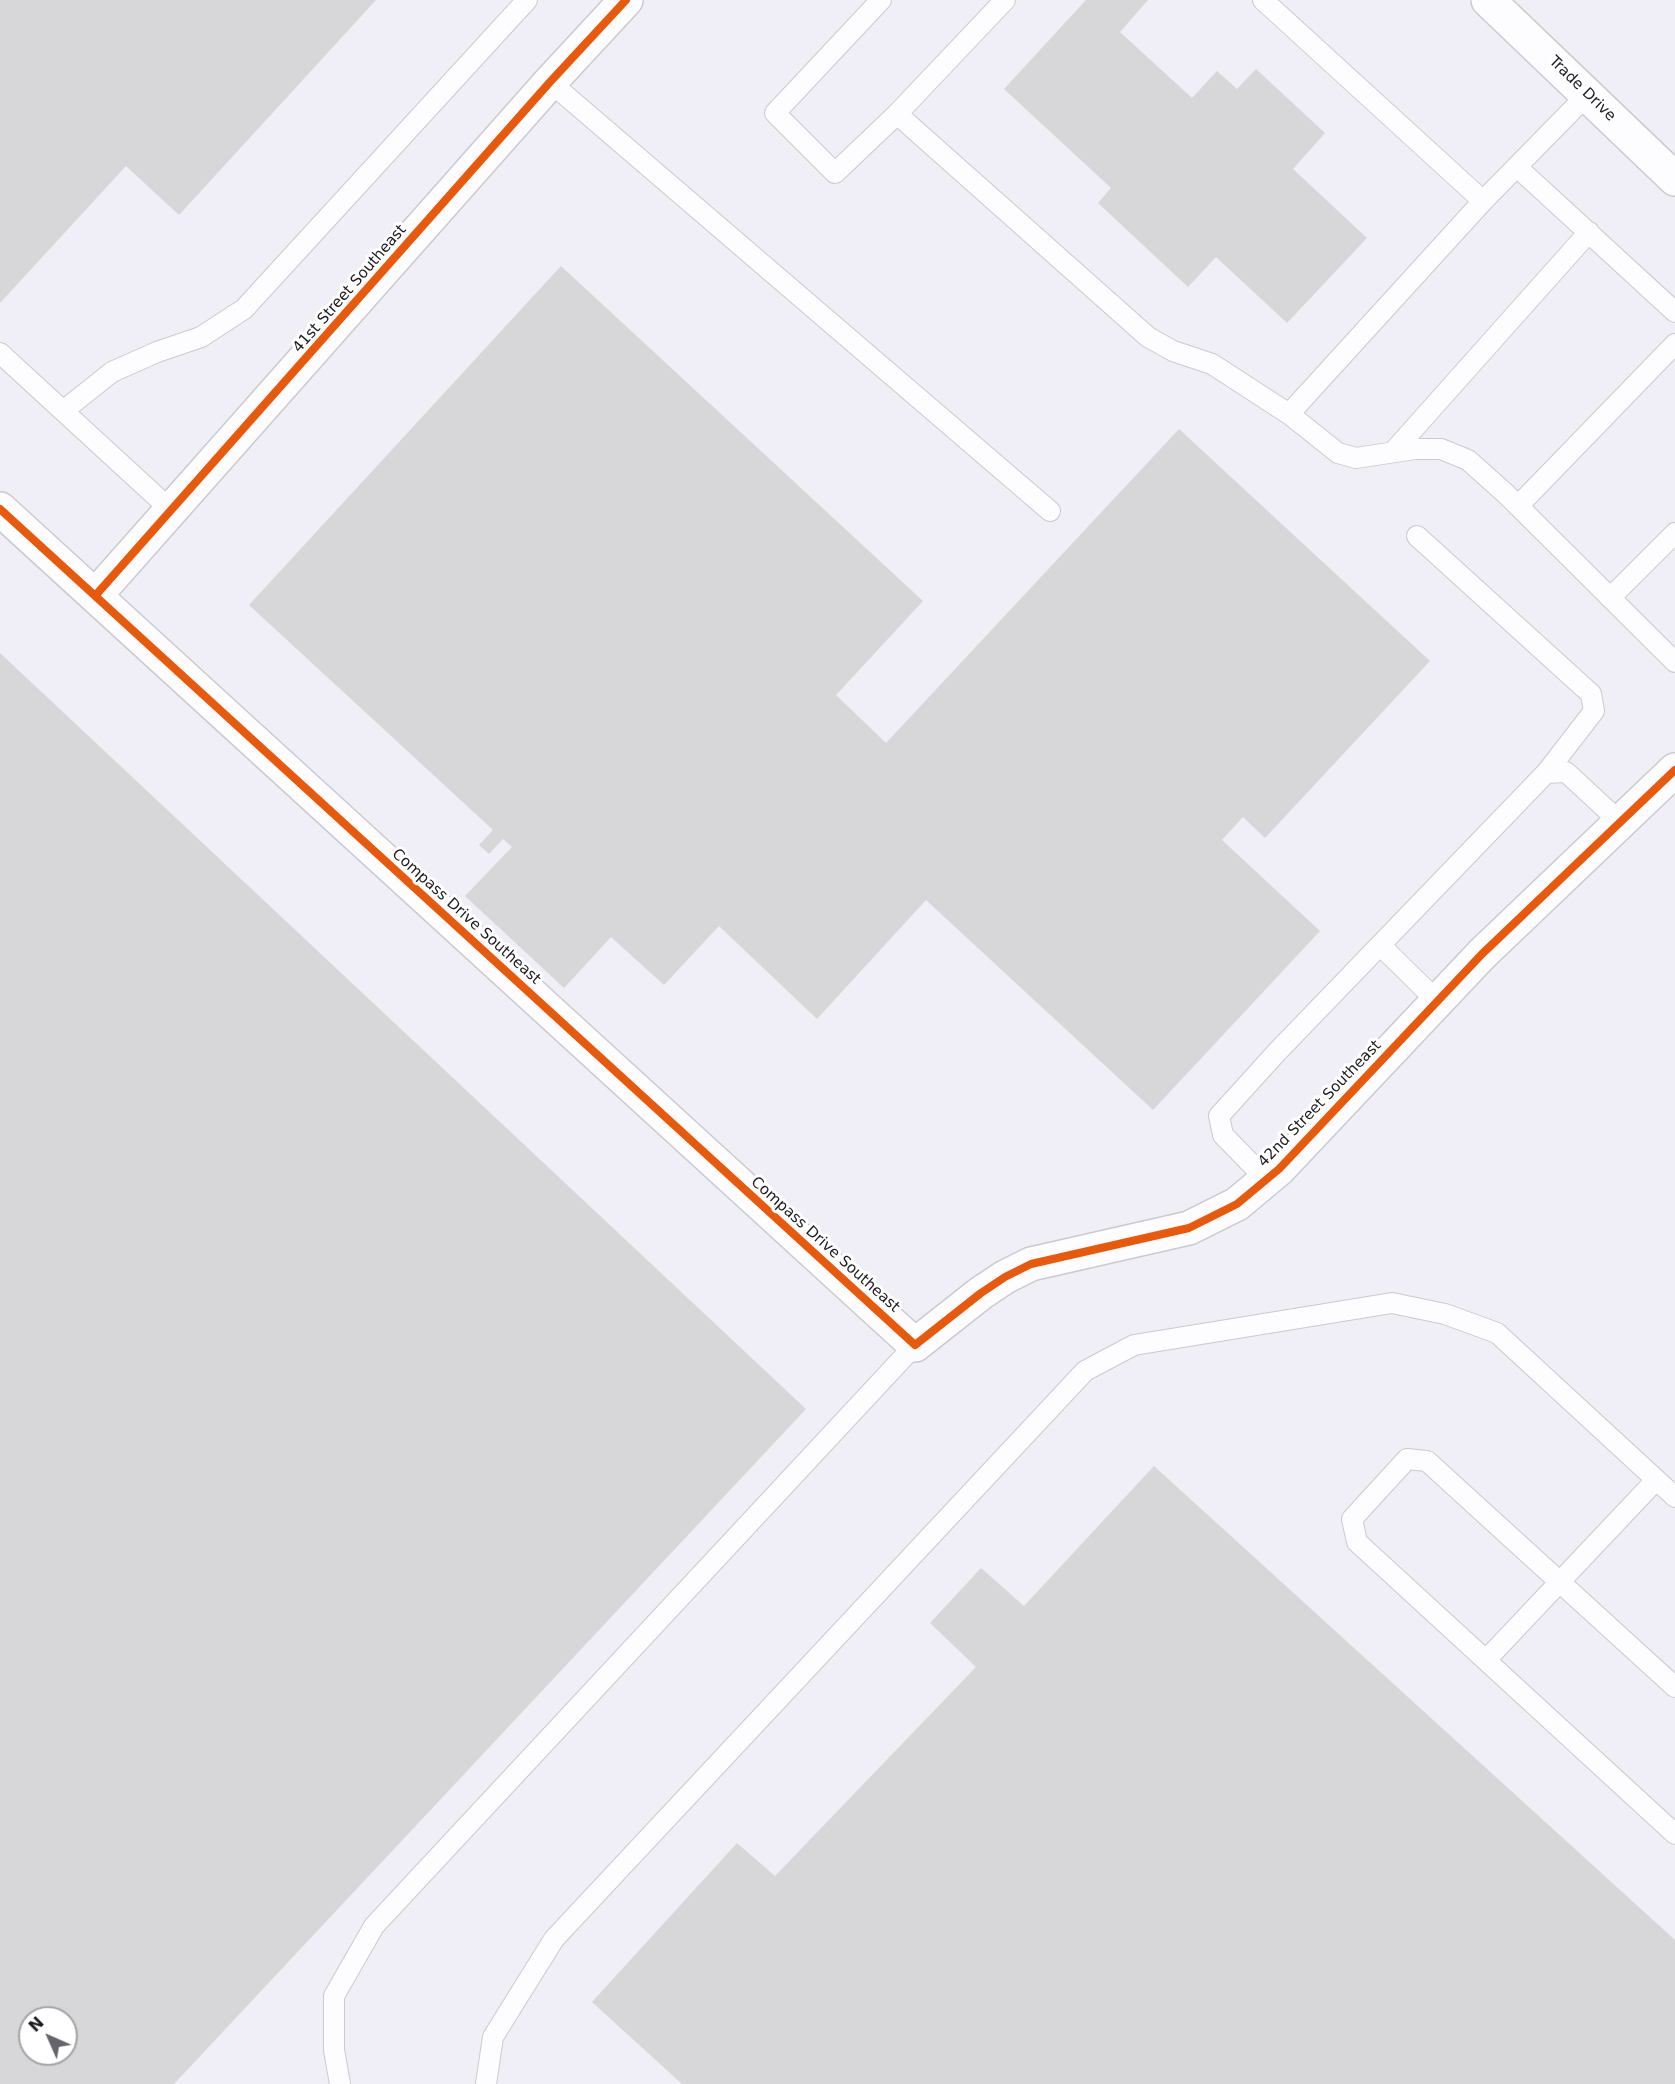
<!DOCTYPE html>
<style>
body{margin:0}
#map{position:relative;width:1675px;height:2084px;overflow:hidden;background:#f0eef6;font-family:"DejaVu Sans",sans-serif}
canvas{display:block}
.north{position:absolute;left:18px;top:2006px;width:60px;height:60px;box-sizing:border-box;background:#fff;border:2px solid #a4a3a5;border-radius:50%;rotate:315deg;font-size:16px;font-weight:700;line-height:24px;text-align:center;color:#1b1a1f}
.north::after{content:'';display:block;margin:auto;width:21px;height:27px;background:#66646a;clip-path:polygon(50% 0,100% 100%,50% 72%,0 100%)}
</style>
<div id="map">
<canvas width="1675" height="2084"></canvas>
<div class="north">N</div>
</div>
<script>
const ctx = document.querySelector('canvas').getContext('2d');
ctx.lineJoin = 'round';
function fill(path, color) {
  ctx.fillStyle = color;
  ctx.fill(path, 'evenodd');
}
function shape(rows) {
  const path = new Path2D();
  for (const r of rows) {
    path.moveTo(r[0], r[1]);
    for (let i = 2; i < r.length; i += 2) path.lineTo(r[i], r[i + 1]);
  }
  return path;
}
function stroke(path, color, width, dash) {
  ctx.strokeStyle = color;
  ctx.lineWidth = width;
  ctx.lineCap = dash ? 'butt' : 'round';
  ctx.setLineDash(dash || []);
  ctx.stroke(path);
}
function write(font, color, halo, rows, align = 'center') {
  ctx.font = font + ' "DejaVu Sans",sans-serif';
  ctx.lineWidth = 6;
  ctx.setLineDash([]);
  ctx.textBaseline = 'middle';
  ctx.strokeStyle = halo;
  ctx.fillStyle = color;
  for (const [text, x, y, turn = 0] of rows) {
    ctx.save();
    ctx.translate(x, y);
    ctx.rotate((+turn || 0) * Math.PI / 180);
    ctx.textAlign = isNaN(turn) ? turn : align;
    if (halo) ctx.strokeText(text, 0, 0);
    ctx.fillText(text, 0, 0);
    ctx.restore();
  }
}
const building = shape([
 [0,0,376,0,179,215,126,166,0,303],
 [1086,0,1148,0,1120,32,1192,98,1217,71,1237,89,1256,69,1325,133,1293,169,1367,238,1287,323,1216,257,1188,287,1098,203,1111,188,1004,89],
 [561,266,923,601,836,695,886,743,1179,429,1430,661,1265,838,1243,817,1222,840,1320,931,1153,1110,926,900,817,1019,719,926,664,985,611,937,564,988,465,896,512,847,503,839,489,854,479,845,493,830,249,605],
 [0,653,806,1409,174,2084,0,2084],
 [30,2018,66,2018,66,2054,30,2054],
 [1154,1466,1675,1940,1675,2084,682,2084,592,2002,737,1843,775,1876,976,1667,930,1623,981,1568,1024,1606]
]);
const lane = shape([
 [881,0,775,113,835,173,897,114,1148,337,1173,351,1212,364,1289,414,1483,201],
 [1263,0,1483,201,1588,94],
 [550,82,1050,511],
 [897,114,1005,0],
 [1517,167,1675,312],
 [0,353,172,511],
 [63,411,112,372,157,352,201,337,244,309,527,0],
 [1289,414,1338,453,1356,458,1415,449,1441,449,1468,460,1506,494,1675,662],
 [1393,452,1589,232],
 [1518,506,1675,344],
 [1417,536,1591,694,1594,711,1546,773],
 [1610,598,1675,533],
 [1380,945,1437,1001],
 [1266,1179,1223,1135,1219,1116,1277,1052,1546,773,1566,772,1620,822],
 [1486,1660,1656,1480],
 [1675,1687,1427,1461,1407,1459,1352,1519,1357,1542,1675,1834],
 [340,2084,334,2050,334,1996,374,1926,915,1345],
 [486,2084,493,2037,554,1939,1085,1371,1134,1345,1392,1303,1445,1314,1497,1333,1675,1497]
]);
const street = shape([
 [1488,0,1675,179],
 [0,509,915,1345,981,1293,1005,1277,1031,1264,1189,1228,1237,1204,1279,1169,1482,954,1675,770],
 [95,596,550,82,626,0]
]);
const cycleway = shape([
 [0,509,915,1345,981,1293,1005,1277,1031,1264,1189,1228,1237,1204,1279,1169,1482,954,1675,770],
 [95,596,550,82,626,0]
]);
const streetNames = [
 ["Trade Drive",1582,89,44],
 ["41st Street Southeast",350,289,-49],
 ["Compass Drive Southeast",466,917,42],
 ["42nd Street Southeast",1320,1104,-46],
 ["Compass Drive Southeast",825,1245,42]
];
fill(building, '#d7d7d9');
stroke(lane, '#cbcacf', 22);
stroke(street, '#cbcacf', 36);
stroke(lane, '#fdfcfe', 20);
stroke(street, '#fdfcfe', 33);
stroke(cycleway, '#e8590c', 8);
write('15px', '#1b1a1f', '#fff', streetNames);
</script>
